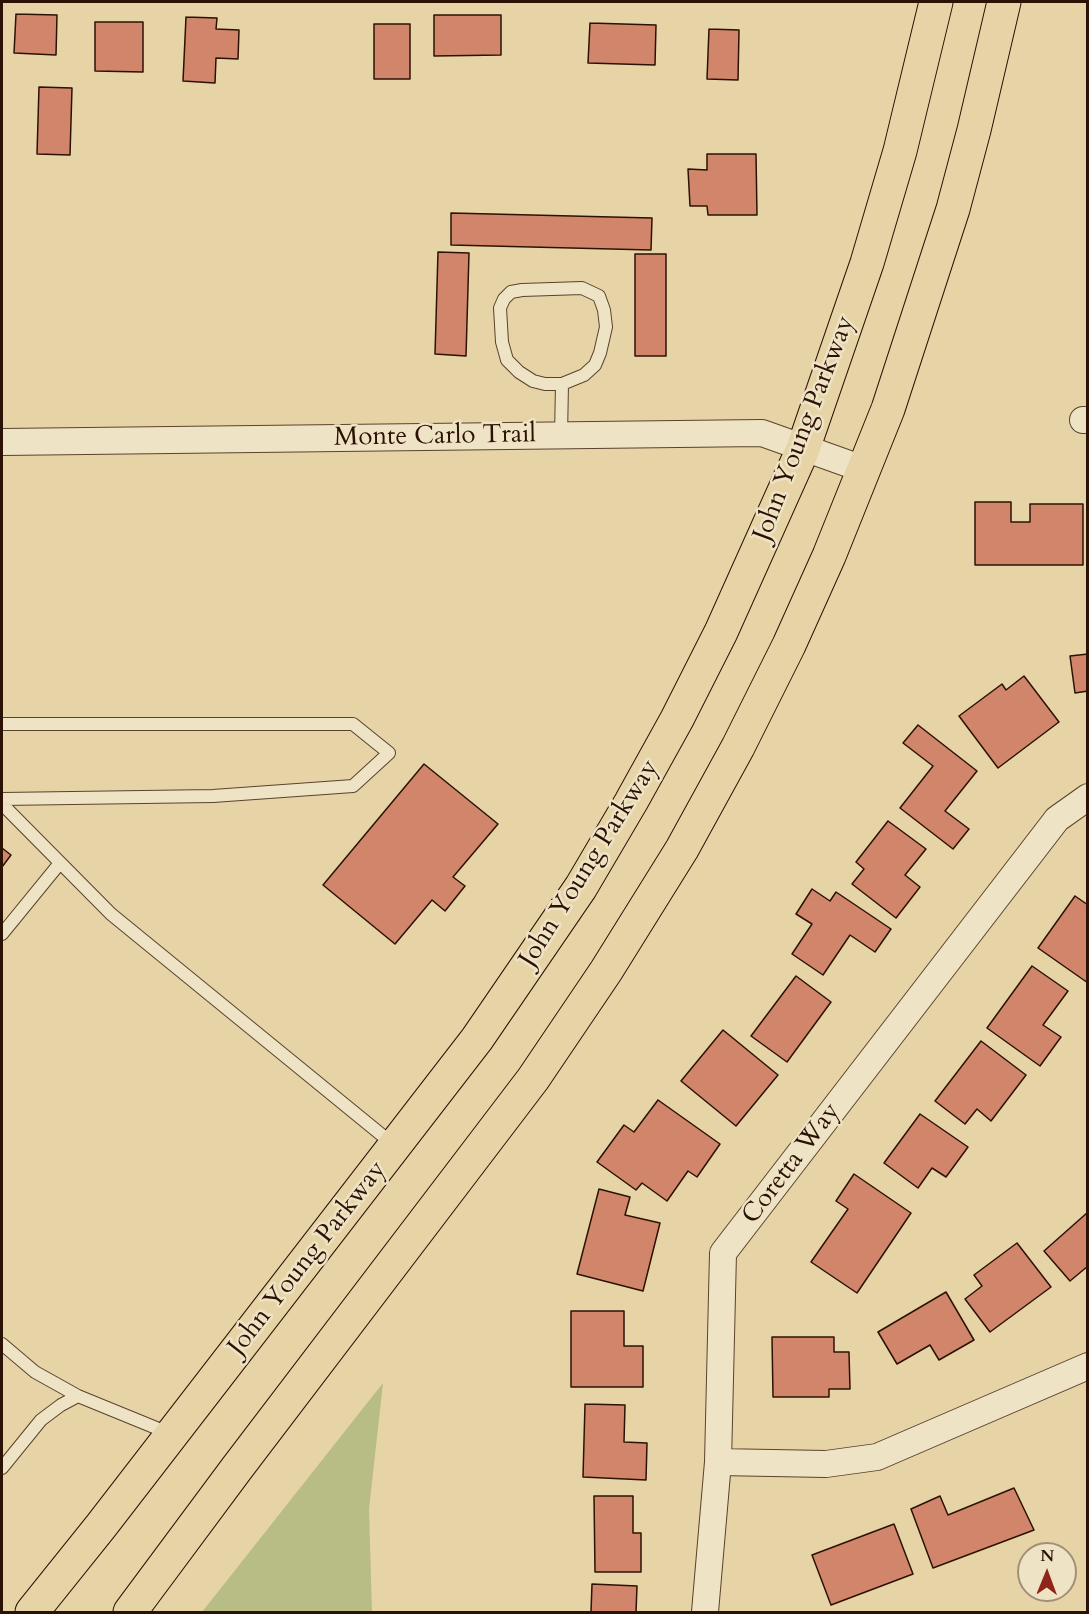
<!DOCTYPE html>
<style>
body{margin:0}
#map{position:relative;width:1089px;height:1614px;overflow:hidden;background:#e6d4a7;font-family:Cardo,serif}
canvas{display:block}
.frame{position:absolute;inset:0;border:3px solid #2c1204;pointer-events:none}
.north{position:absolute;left:1017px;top:1542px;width:60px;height:60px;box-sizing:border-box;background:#efe3c6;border:2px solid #a18f78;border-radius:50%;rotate:1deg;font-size:16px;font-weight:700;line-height:24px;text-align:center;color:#2c1204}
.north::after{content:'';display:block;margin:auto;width:21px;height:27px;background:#8f2418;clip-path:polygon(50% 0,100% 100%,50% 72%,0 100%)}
</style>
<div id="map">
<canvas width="1089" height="1614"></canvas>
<div class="frame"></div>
<div class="north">N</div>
</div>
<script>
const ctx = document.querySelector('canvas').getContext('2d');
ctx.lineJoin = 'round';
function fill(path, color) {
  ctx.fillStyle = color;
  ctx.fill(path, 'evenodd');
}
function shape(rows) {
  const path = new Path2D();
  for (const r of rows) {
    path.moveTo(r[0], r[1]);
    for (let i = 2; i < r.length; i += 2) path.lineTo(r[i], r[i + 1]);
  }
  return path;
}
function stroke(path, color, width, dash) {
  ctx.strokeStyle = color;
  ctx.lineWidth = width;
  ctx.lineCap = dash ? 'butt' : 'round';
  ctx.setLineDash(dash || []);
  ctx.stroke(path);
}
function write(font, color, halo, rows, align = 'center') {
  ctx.font = font + ' Cardo,serif';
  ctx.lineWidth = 5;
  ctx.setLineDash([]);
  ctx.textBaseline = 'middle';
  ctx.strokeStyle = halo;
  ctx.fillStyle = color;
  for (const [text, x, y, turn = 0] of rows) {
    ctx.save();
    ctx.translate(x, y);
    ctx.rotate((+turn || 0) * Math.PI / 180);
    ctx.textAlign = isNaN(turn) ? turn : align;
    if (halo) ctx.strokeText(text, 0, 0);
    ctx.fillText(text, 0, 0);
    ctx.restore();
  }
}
const green = shape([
 [383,1383,369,1509,372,1612,202,1612]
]);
const building = shape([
 [16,14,57,15,56,55,14,53,16,14],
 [434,15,501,15,501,55,434,56,434,15],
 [186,17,217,18,216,29,239,30,238,59,216,58,215,83,183,81,186,17],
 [95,22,143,22,143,72,95,71,95,22],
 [590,23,656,25,655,65,588,63,590,23],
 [374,24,410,24,410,79,374,79,374,24],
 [709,29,739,30,738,80,707,79,709,29],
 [39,87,72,88,70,155,37,154,39,87],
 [707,154,756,154,757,215,708,215,707,206,690,206,688,169,707,170,707,154],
 [451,213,652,218,651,250,451,245,451,213],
 [438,252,469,253,466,356,435,354,438,252],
 [635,254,666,254,666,356,635,356,635,254],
 [975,502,1011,502,1011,522,1030,522,1030,504,1083,504,1083,565,975,565,975,502],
 [1088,654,1088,691,1075,693,1070,656,1088,654],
 [1024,676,1059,722,998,768,959,716,1002,684,1006,690,1024,676],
 [918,725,977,771,945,811,969,829,953,849,900,808,933,766,903,743,918,725],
 [424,764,498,824,453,877,465,886,445,911,432,900,395,944,323,885,424,764],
 [888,821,926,849,905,875,920,887,896,918,852,884,864,869,856,862,888,821],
 [2,848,11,855,2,867,2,848],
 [812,889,830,901,836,892,891,929,875,952,850,935,823,975,792,954,812,924,796,914,812,889],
 [1075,896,1088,905,1088,983,1038,948,1075,896],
 [1032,966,1068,991,1043,1025,1061,1037,1040,1066,987,1028,1032,966],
 [796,976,831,1002,787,1062,751,1036,796,976],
 [723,1030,778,1075,736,1126,681,1081,723,1030],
 [981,1041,1026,1075,991,1121,977,1109,965,1124,935,1101,981,1041],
 [658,1100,720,1144,697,1177,688,1171,667,1201,642,1183,636,1190,597,1162,624,1125,634,1132,658,1100],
 [920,1114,968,1147,946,1177,932,1168,918,1188,884,1163,920,1114],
 [854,1174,911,1213,857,1293,811,1262,848,1209,836,1201,854,1174],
 [599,1189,630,1197,625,1215,660,1223,643,1291,577,1274,599,1189],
 [1088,1212,1088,1266,1070,1281,1044,1251,1088,1212],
 [1017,1243,1051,1287,990,1332,965,1299,982,1286,974,1275,1017,1243],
 [946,1292,974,1340,939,1360,930,1345,897,1364,878,1332,946,1292],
 [571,1311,624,1311,624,1346,643,1346,643,1387,571,1387,571,1311],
 [772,1337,834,1337,834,1352,849,1352,850,1389,829,1389,829,1397,773,1397,772,1337],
 [585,1404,625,1405,624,1442,647,1443,646,1480,583,1477,585,1404],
 [1014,1488,1034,1530,933,1568,911,1509,940,1496,948,1515,1014,1488],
 [594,1496,633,1496,633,1533,641,1533,641,1572,595,1572,594,1496],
 [894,1524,913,1574,831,1605,812,1555,894,1524],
 [592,1584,637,1586,636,1612,591,1612,592,1584]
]);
const lane = shape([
 [561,436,562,384,584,375,595,365,600,353,606,327,604,310,599,296,582,288,522,290,511,292,504,299,500,308,502,342,507,360,519,372,533,381,545,384,562,384],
 [2,724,353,724,389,753,353,786,213,796,2,799],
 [2,804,111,914,394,1145],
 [2,934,60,863],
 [2,1344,35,1372,78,1396,171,1434],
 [2,1468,41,1420,61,1405,78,1396]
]);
const street = shape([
 [1083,420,1088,420],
 [2,442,762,433,863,469],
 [718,1462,826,1464,877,1457,1088,1366],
 [705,1612,718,1462,723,1253,1057,819,1088,797]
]);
const primary = shape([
 [32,1612,101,1526,477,1039,581,887,631,802,677,719,721,632,803,449,867,263,900,151,936,2],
 [130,1612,237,1468,533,1079,606,971,682,849,738,747,789,645,829,556,888,409,953,209,974,130,1004,2]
]);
const streetNames = [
 ["John Young Parkway",805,429,-69],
 ["Monte Carlo Trail",435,437,-1],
 ["John Young Parkway",590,864,-58],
 ["Coretta Way",792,1164,-53],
 ["John Young Parkway",308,1259,-52]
];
fill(green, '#b8bc85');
fill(building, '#d1866c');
stroke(building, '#2c1204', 1.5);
stroke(lane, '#5a422d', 14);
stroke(street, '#5a422d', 28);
stroke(primary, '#2c1204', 35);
stroke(lane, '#efe3c6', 12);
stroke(street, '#efe3c6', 26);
stroke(primary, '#e6d4a7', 33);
write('26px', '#2c1204', '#efe3c6', streetNames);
</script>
